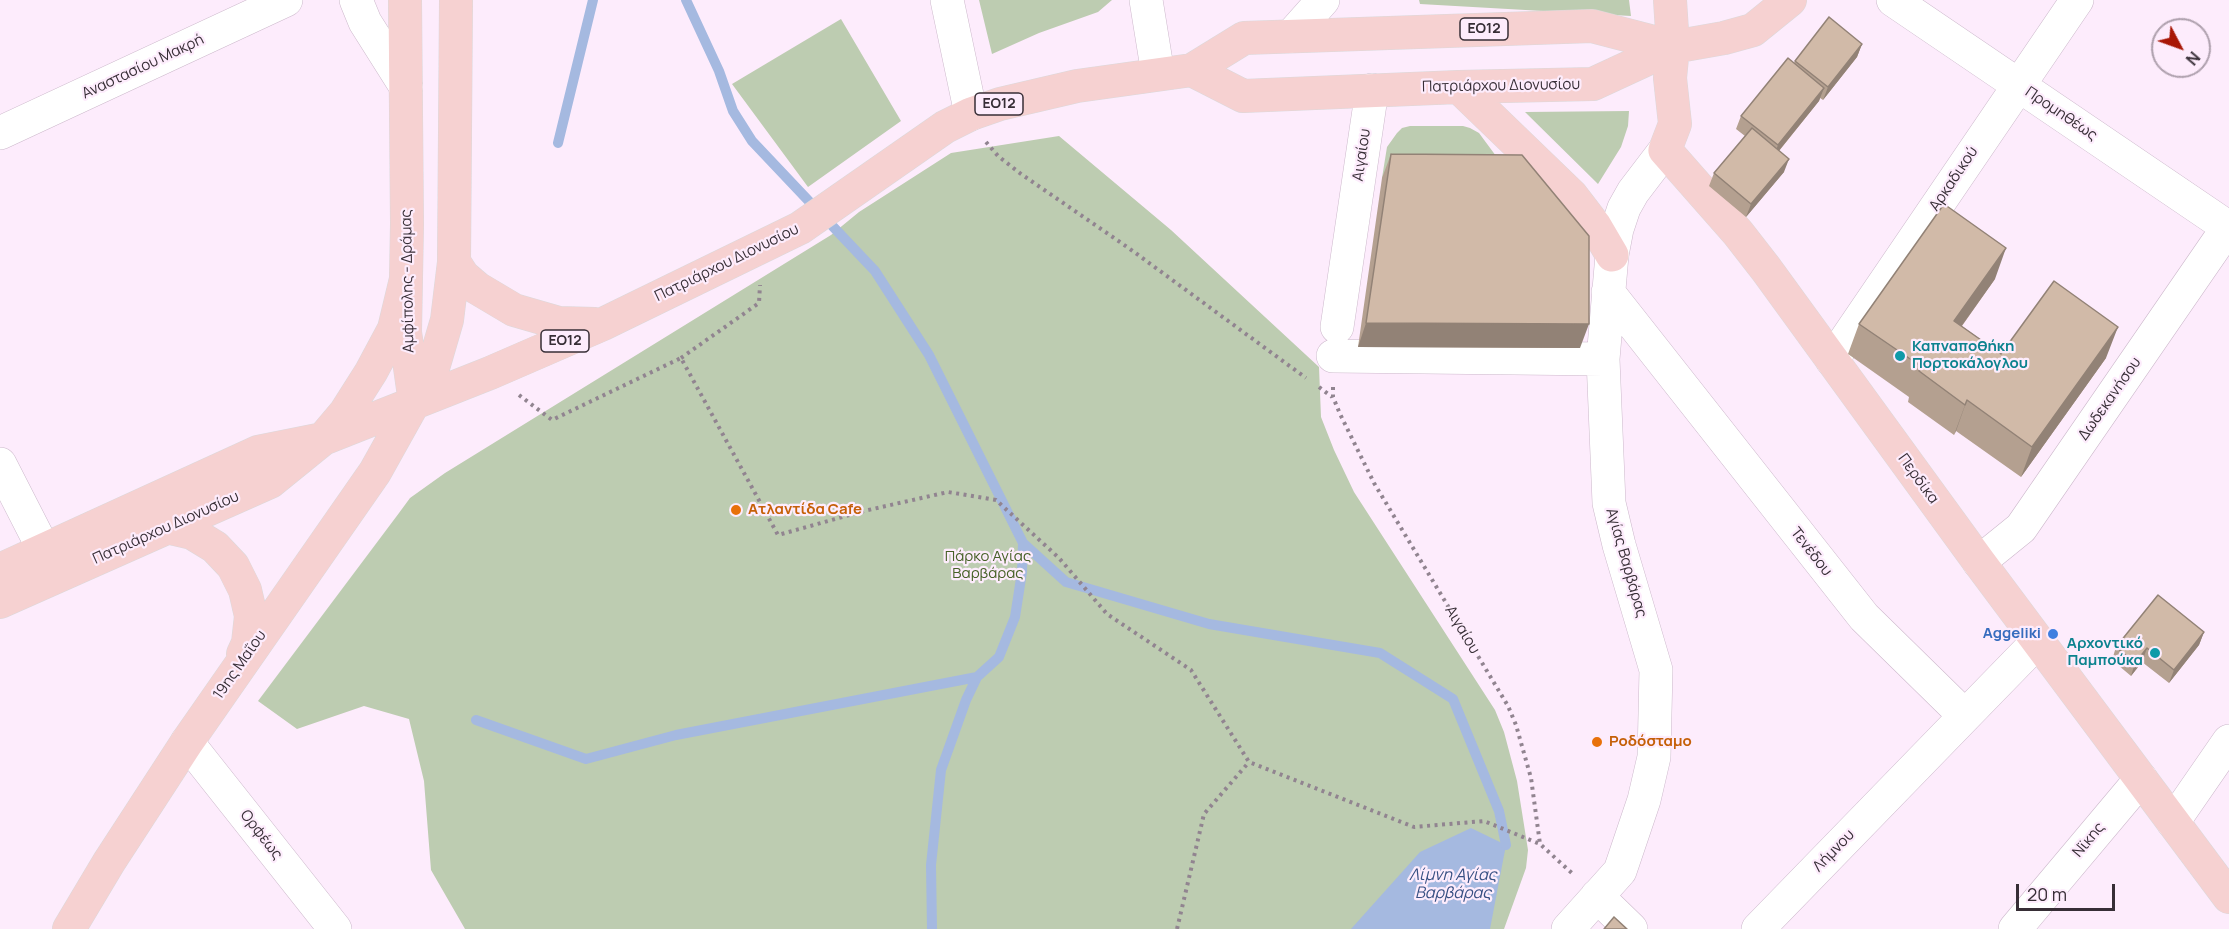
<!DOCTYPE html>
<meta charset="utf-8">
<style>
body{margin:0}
#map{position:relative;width:2229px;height:929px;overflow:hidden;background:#fdecfc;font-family:Manrope,sans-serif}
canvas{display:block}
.north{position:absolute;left:2151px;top:18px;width:60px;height:60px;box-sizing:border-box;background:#fdecfc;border:2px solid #aea0ad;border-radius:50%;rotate:131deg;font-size:16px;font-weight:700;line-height:24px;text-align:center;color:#372e36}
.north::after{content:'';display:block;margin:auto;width:21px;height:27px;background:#a81706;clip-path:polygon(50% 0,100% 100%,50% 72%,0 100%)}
.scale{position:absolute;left:2016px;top:884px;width:99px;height:27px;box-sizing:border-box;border:3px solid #372e36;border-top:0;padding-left:8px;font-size:18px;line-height:21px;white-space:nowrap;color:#372e36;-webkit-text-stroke:4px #fdecfc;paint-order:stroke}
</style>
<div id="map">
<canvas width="2229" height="929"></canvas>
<div class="north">N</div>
<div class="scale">20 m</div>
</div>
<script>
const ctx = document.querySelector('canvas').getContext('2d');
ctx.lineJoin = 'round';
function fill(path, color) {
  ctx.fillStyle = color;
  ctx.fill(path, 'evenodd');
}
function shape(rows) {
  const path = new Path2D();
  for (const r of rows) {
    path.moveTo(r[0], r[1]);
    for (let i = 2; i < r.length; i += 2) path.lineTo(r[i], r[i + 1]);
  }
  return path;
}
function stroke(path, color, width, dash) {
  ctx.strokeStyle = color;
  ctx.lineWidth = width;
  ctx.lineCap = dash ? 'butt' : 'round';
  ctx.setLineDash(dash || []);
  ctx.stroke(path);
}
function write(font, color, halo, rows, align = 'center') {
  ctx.font = font + ' Manrope,sans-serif';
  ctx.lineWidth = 4.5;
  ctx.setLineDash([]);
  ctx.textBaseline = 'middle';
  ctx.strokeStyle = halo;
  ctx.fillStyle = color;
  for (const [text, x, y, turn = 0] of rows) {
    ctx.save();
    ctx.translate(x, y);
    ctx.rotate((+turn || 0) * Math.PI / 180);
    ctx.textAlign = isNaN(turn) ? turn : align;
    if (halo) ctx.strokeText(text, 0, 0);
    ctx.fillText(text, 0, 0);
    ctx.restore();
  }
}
const green = shape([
 [979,0,1112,0,1098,12,1039,33,992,54],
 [1419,0,1629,0,1631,16,1420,4],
 [841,19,901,121,808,187,732,84],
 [1629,111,1628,126,1621,147,1598,184,1525,112],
 [1410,126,1463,126,1470,128,1479,133,1513,179,1382,178,1387,147,1397,133,1402,128],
 [1059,136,1171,230,1319,367,1321,417,1334,450,1354,492,1495,710,1504,732,1517,781,1528,850,1526,868,1504,929,465,929,431,870,424,781,409,719,364,706,297,729,258,701,399,513,410,498,445,473,831,235,859,212,951,153]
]);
const water = shape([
 [1471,828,1506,845,1490,929,1351,929,1420,852]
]);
const stream = shape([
 [686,0,719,71,733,111,752,141,875,271,929,355,1023,543,1066,582,1209,624,1380,653,1453,699,1499,811,1506,845],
 [558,143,593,0],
 [476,720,586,759,676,735,977,677,999,657,1015,617,1022,572,1023,543],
 [932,929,931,865,941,770,966,700,977,677]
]);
const path = shape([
 [986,142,998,156,1021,174,1130,249,1306,378],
 [681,358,759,303,760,285],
 [1319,387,1332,397],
 [1333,387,1333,397,1340,414,1374,483,1508,706,1516,725,1531,778,1540,844,1574,875],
 [519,395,552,420,681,358,778,535,864,511,948,492,996,500,1059,558,1107,614,1191,670,1249,762,1414,827,1484,821,1540,844],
 [1177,929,1204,814,1249,762]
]);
const minor = shape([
 [356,0,365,22,406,87],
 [947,0,971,114],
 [1146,0,1158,74],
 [1893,0,2229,228],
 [1291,36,1323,0],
 [0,133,286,0],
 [1608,292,1864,617,1965,716,2038,641],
 [1337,327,1372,90],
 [1333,356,1603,359],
 [1832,360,2077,0],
 [0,464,44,550],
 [1979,562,2021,528,2229,226],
 [187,742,335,929],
 [2173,822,2229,741],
 [1597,896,1631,929],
 [1568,929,1620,871,1644,800,1654,757,1656,670,1619,545,1609,503,1603,359,1612,255,1617,229,1624,208,1633,192,1665,150],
 [1758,929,1965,716],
 [2015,929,2141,779]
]);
const major = shape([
 [405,0,407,224,405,332,415,403],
 [1670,0,1673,47,1670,78,1675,124,1665,150,1738,233,1766,269,1979,562,2229,897],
 [1192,70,1243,96,1459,87,1593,84,1673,47,1724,38,1753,30,1790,0],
 [1459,87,1572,196,1595,226,1612,255],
 [454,262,463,276,477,288,514,310,559,323,595,324],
 [166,527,192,533,215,547,233,566,245,590,251,616,248,643,243,654],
 [0,570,258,452,323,439,490,373,603,324,800,228,945,127,971,114,1000,104,1077,86,1192,70,1244,38,1592,26,1673,47],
 [0,602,270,482,323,439,345,413,371,372,394,329,406,279],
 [69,929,109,862,187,742,375,472,433,368,447,320,454,262,456,0]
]);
const wall = shape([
 [1862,44,1857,57,1823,100,1820,98,1819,101,1779,151,1784,172,1746,217,1709,186,1714,173,1745,136,1736,129,1741,116,1794,63,1795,61],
 [1391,154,1580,348,1358,347,1382,178],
 [1995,279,1962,326,2001,354,2106,358,2021,477,1956,431,1954,435,1908,402,1909,397,1848,354,1859,324],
 [2204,632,2199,645,2169,683,2142,662,2131,676,2112,660,2116,647]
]);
const shadedWall = shape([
 [1862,44,1857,57,1823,100,1828,87],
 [1824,88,1819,101,1773,158,1778,145],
 [1789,159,1784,172,1746,217,1751,204],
 [2006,248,1995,279,1943,352,1954,321],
 [1366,323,1589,324,1580,348,1358,347],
 [2118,327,2106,358,2021,477,2032,447],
 [1967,400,1956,431,1954,435,1965,405],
 [2204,632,2199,645,2169,683,2174,670],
 [2147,648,2142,662,2131,676,2135,663]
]);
const building = shape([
 [1829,17,1862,44,1828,87,1795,61,1829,17],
 [1788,58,1824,88,1778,145,1741,116,1788,58],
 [1752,128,1789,159,1751,204,1714,173,1752,128],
 [1391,154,1522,155,1589,236,1589,324,1366,323,1391,154],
 [1944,204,2006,248,1954,321,2001,354,2054,281,2118,327,2032,447,1967,400,1965,405,1919,371,1922,367,1859,324,1944,204],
 [2158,595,2204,632,2174,670,2147,648,2135,663,2116,647,2158,595],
 [1614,917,1627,929,1604,929,1614,917]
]);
const markers = [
 [1900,356,6,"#0f9aa8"],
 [736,510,6,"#e8710a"],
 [2053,634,6,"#3f7fe0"],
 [2155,653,6,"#0f9aa8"],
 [1597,742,6,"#e8710a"]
];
const shields = [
 [1484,29,48],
 [999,104,48],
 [565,341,48]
];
const shieldNames = [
 ["ΕΟ12",1484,29],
 ["ΕΟ12",999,104],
 ["ΕΟ12",565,341]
];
const streetNames = [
 ["Αναστασίου Μακρή",143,67,-25],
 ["Πατριάρχου Διονυσίου",1501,86,-1],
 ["Προμηθέως",2061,114,34],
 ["Αιγαίου",1362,155,-82],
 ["Αρκαδικού",1954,179,-56],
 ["Πατριάρχου Διονυσίου",727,263,-26],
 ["Αμφίπολης - Δράμας",408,281,-91],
 ["Δωδεκανήσου",2110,399,-55],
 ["Περδίκα",1918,479,54],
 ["Πατριάρχου Διονυσίου",166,528,-24],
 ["Τενέδου",1811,552,52],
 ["Αγίας Βαρβάρας",1626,563,74],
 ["Αιγαίου",1462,630,59],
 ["19ης Μαΐου",240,665,-55],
 ["Ορφέως",261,835,52],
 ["Νϊκης",2089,840,-50],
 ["Λήμνου",1834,851,-46]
];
const cultureNames = [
 ["Καπναποθήκη",1912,347],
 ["Πορτοκάλογλου",1912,364],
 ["Αρχοντικό",2143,644,"right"],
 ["Παμπούκα",2143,661,"right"]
];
const foodNames = [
 ["Ατλαντίδα Cafe",748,510],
 ["Ροδόσταμο",1609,742]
];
const parkNames = [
 ["Πάρκο Αγίας",988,557],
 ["Βαρβάρας",988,574]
];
const shopNames = [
 ["Aggeliki",2041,634]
];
const waterNames = [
 ["Λίμνη Αγίας",1453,876],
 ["Βαρβάρας",1453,894]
];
fill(green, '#bdccb1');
fill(water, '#a5b9e0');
stroke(stream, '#a5b9e0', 10);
stroke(minor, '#ccb8cb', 34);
stroke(major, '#dbd9db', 34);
stroke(path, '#918490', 4, [3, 4.5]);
stroke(minor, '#fff', 33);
stroke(major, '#f6d1d1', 33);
fill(wall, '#b4a090');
fill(shadedWall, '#928276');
fill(building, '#d1baa8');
stroke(building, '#928276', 1.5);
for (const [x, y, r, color] of markers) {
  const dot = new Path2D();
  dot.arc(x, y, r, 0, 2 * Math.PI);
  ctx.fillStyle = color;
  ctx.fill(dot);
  stroke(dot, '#fdecfc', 2);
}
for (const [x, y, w] of shields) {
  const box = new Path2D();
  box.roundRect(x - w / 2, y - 11, w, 22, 4.5);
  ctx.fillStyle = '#fdecfc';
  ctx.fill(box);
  stroke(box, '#372e36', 1.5);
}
write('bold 14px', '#372e36', null, shieldNames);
write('15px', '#372e36', '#fdecfc', streetNames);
write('bold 15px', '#0d838f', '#fdecfc', cultureNames, 'left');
write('bold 15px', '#c56008', '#fdecfc', foodNames, 'left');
write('15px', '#476228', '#fdecfc', parkNames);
write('bold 15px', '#366cbe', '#fdecfc', shopNames, 'right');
write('italic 16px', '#375083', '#fdecfc', waterNames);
</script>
